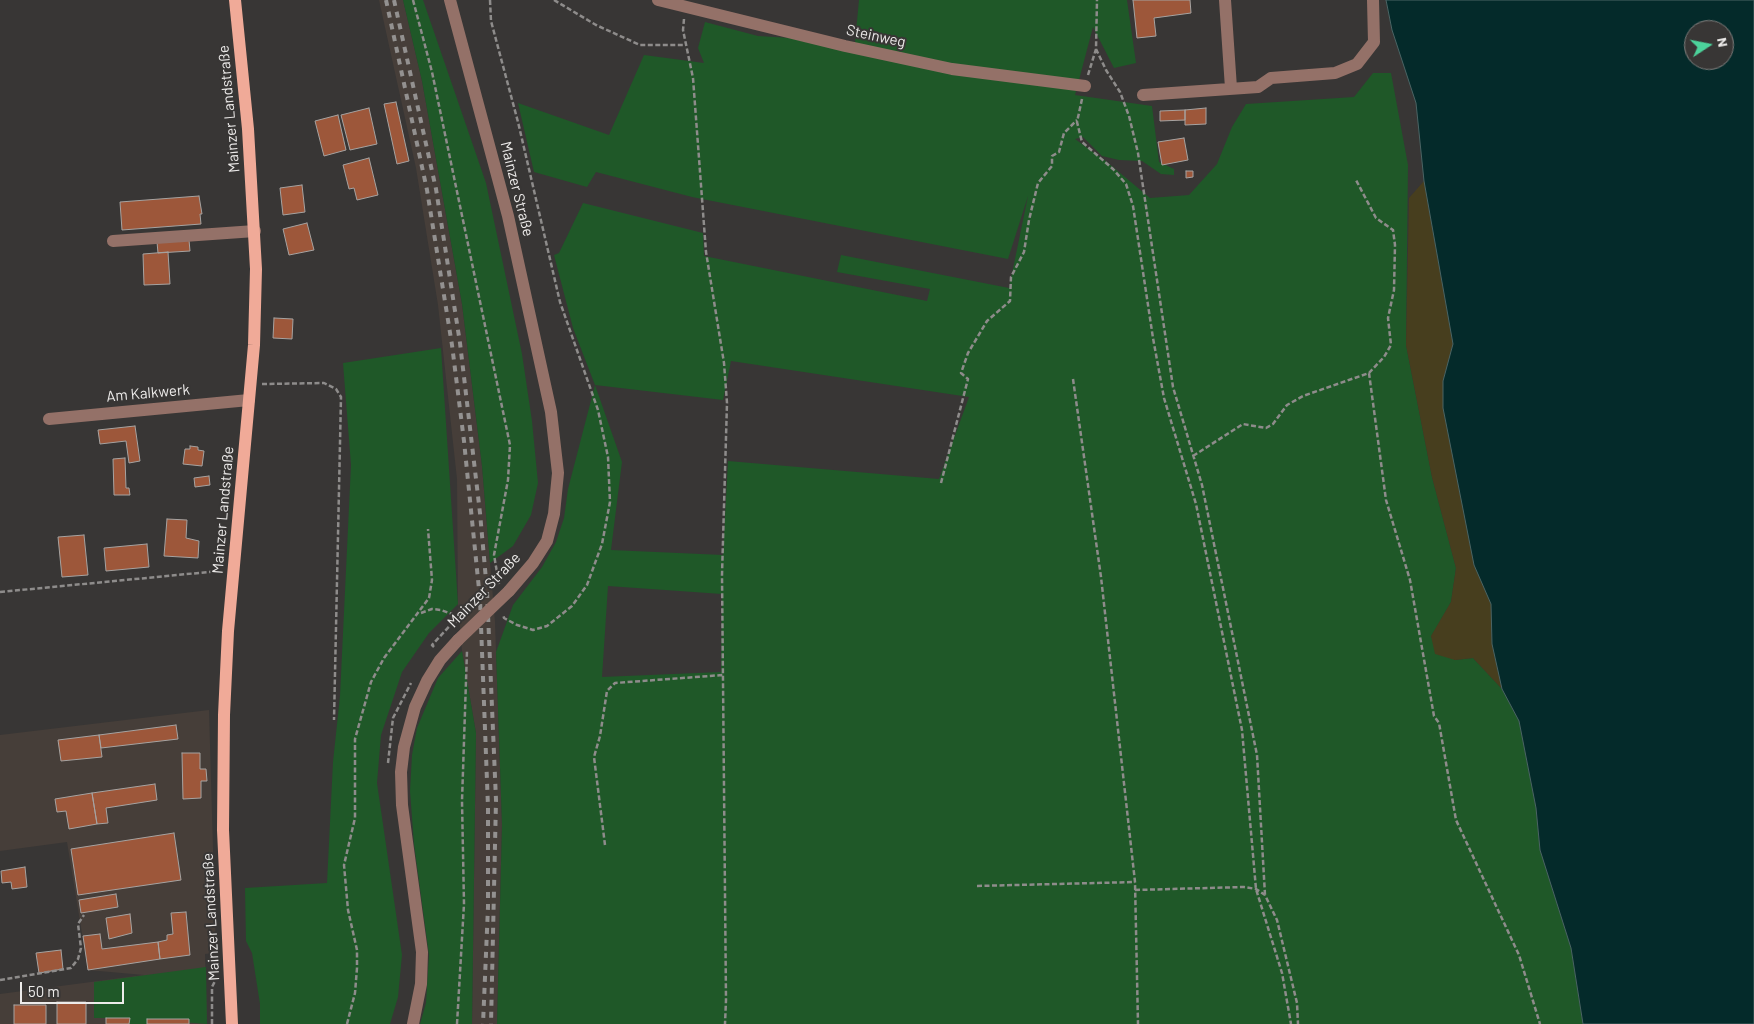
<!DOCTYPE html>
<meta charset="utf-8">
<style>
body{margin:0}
#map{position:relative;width:1754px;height:1024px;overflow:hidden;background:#383635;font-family:Barlow,sans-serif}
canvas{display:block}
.north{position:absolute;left:1684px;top:20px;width:50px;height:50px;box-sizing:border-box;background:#383635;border:1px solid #807e7d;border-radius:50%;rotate:79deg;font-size:14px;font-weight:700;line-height:20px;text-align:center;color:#edebea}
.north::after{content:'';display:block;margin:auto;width:18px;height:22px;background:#4cd39b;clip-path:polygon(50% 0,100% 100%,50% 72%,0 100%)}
.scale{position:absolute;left:20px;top:982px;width:104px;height:22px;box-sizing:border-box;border:2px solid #edebea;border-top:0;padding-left:6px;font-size:15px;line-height:18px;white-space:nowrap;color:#edebea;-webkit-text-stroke:4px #383635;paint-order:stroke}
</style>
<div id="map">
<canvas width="1754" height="1024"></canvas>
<div class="north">N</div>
<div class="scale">50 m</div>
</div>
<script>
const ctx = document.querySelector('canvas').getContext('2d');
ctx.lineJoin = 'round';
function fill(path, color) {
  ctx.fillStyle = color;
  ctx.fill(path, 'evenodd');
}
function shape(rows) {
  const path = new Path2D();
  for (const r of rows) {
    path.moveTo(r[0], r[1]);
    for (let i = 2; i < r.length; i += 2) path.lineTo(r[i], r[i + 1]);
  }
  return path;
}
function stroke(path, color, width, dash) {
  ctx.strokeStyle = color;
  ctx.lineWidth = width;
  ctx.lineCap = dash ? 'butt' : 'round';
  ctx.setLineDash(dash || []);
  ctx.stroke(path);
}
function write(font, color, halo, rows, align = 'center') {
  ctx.font = font + ' Barlow,sans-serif';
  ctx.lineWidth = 4;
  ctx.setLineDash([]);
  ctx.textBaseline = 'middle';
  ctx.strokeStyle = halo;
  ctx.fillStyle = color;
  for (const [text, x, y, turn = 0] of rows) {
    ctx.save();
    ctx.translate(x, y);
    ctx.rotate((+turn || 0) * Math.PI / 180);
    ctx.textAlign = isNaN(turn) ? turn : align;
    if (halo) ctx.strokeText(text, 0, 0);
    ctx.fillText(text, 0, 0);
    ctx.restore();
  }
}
const built = shape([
 [379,0,403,0,422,81,462,304,482,466,495,622,502,824,497,1024,472,1024,476,733,462,651,458,604,457,479,438,305,416,168],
 [209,710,216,953,205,954,207,1024,0,1024,0,994,144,975,88,970,67,842,0,851,0,735]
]);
const green = shape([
 [403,0,423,0,486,183,522,354,532,421,538,483,531,515,513,546,490,563,482,466,462,304,422,81],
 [859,0,1127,0,1136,63,1114,68,1093,27,1075,95,1152,106,1159,162,1174,169,1174,175,1161,174,1142,161,1119,160,1102,156,1083,137,1075,139,1107,162,1150,198,1189,195,1217,164,1232,127,1246,104,1354,97,1373,73,1391,73,1408,165,1406,345,1432,477,1456,568,1451,602,1431,637,1455,660,1473,658,1502,689,1519,721,1536,808,1540,850,1571,948,1583,1024,497,1024,502,825,496,652,513,605,542,567,556,542,564,518,568,489,595,385,573,328,554,255,559,253,583,203,703,233,704,256,927,301,930,289,837,272,841,255,1009,288,1028,196,1008,259,692,197,596,172,587,187,534,172,518,103,609,135,644,55,704,63,698,48,705,22,758,36,855,42],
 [731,361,969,397,939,479,728,461,723,555,611,550,622,462,595,385,723,400],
 [608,586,722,594,721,672,602,677],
 [441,348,458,604,429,633,402,672,381,735,377,783,402,955,398,997,390,1024,260,1024,260,1004,252,953,246,941,245,888,327,883,333,762,340,696,351,465,343,363],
 [462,651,476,733,472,1024,420,1024,426,1003,429,955,414,844,410,791,412,755,417,728,438,678],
 [206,967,207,1024,147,1019,147,1024,129,1024,129,1018,94,1018,94,982]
]);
const sand = shape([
 [1424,181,1453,344,1443,381,1484,586,1491,604,1492,644,1502,689,1473,658,1455,660,1435,654,1431,636,1451,602,1456,568,1432,477,1406,345,1409,198]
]);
const water = shape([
 [1386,0,1754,0,1754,1024,1583,1024,1571,948,1540,850,1536,808,1519,721,1502,689,1492,644,1491,604,1474,565,1443,408,1443,381,1453,344,1424,181,1416,103,1392,30,1386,0],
 [1694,30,1724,30,1724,60,1694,60,1694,30]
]);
const building = shape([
 [1133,0,1190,0,1191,13,1154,18,1156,36,1137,38,1133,0],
 [396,102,409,161,397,164,384,104,396,102],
 [369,108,377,144,350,150,341,115,369,108],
 [1206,108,1206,124,1185,125,1185,110,1206,108],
 [1185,110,1185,120,1160,121,1160,111,1185,110],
 [338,115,346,150,324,156,315,121,338,115],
 [1184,138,1188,160,1162,165,1158,142,1184,138],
 [369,158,378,195,357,200,354,188,349,189,343,165,369,158],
 [1186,171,1193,171,1193,177,1186,178,1186,171],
 [302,185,305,212,283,215,280,188,302,185],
 [199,196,202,214,200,214,201,224,122,230,120,202,199,196],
 [307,223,314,250,289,255,283,229,307,223],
 [189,240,190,251,158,253,157,242,189,240],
 [168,252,170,284,144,285,143,254,168,252],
 [274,318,293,319,292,339,273,338,274,318],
 [135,426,140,461,129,463,126,441,100,444,98,430,135,426],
 [190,446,198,447,198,450,204,451,202,466,183,464,185,449,190,449,190,446],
 [125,458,126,488,129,488,130,495,114,495,113,459,125,458],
 [209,476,210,485,195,487,194,478,209,476],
 [167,519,187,520,186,538,199,541,198,558,164,556,167,519],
 [84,535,88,575,62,577,58,537,84,535],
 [147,544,149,567,106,571,104,548,147,544],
 [176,725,178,739,101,748,99,735,176,725],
 [99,735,102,757,61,761,58,740,99,735],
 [182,753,200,753,200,769,206,769,207,781,201,781,201,798,183,799,182,753],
 [155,784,157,800,106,808,108,823,97,824,92,793,155,784],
 [92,793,97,824,69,829,66,811,57,812,55,799,92,793],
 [174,833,181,880,78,895,71,849,174,833],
 [25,867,27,887,12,889,11,882,2,883,1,871,25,867],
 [116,894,118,907,81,913,79,900,116,894],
 [186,912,190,955,160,959,158,942,167,940,167,935,173,934,171,913,186,912],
 [130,914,132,933,109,939,106,918,130,914],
 [100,934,102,949,158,942,160,959,88,970,83,936,100,934],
 [61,950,63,969,39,973,36,953,61,950],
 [57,1002,86,1002,86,1024,57,1024,57,1002],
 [14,1005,46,1005,46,1024,14,1024,14,1005],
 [106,1018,130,1018,129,1024,106,1024,106,1018],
 [147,1019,189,1019,189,1024,147,1024,147,1019]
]);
const path = shape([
 [413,0,432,72,510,445,508,480,494,555,499,584],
 [490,0,491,21,518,122,560,302,598,410,608,457,610,502,602,544,587,585,572,606,547,626,533,630,517,625,504,618,503,614],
 [554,0,596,25,640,45,686,45],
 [684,19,683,30,693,78,706,252,724,363,727,403,722,575,726,1000,725,1024],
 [1096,49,1106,70,1120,92,1129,116,1138,153,1173,387,1202,485,1257,755,1265,895],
 [1088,75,1096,49,1097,0],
 [1082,99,1077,122,1082,142,1113,169,1126,184,1133,206,1153,338,1164,398,1196,504,1242,730,1256,889,1282,973,1291,1024],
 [1369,373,1386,500,1410,580,1434,716,1439,723,1456,820,1519,955,1540,1024],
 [1073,379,1101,577,1135,882,1138,1024],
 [262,384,324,383,336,389,341,397,334,720],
 [1193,456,1243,424,1266,428,1273,424,1287,405,1303,396,1369,373,1384,357,1391,345,1388,318,1394,290,1395,245,1393,230,1376,218,1356,180],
 [941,483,968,379,961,373,968,353,987,321,1010,301,1011,277,1024,252,1029,220,1038,183,1052,166,1052,156,1059,152,1064,133,1077,120],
 [0,592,219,571],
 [421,613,432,609,441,610,452,614,458,624],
 [434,647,432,645,457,618],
 [388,763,393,718,411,683],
 [605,845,594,757,600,736,607,691,615,683,723,675],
 [977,886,1135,882],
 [1135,890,1244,887,1256,889,1265,895,1277,920,1297,1003,1298,1024],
 [0,980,71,968,78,959,81,948,78,924,84,915],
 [212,1024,212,987,216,979],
 [347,1024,355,993,357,968,357,950,348,910,344,865,355,818,355,739,371,682,384,658,429,598,432,580,428,529],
 [457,1024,464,904,462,801,467,651]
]);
const minor = shape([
 [450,0,508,216,551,412,558,473,554,514,547,541,533,563,509,591],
 [658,0,845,46,952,69,1085,86],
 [1225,0,1231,88],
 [1143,95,1258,87,1271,78,1335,73,1357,64,1374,42,1373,0],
 [113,241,255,231],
 [49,419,249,400],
 [413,1024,421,984,422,952,402,805,401,772,404,747,415,707,427,681,440,660,458,640]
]);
const major = shape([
 [232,1024,223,830,224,715,228,631,254,345,256,269,248,129,235,0]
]);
const rail = shape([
 [386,0,427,190,452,345,464,441,480,599,488,807,488,907,483,1024],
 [394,0,436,189,460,343,480,513,487,591,496,800,491,1024]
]);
const minorBridge = shape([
 [458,640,509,591]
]);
const streetNames = [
 ["Steinweg",876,36,12],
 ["Mainzer Landstraße",229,109,-95],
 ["Mainzer Straße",517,189,76],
 ["Am Kalkwerk",148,393,-5],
 ["Mainzer Landstraße",223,510,-85],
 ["Mainzer Straße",484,590,-46],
 ["Mainzer Landstraße",211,917,-93]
];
fill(built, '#463e39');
fill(green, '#1f5828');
fill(sand, '#473e1e');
fill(water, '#042a2a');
stroke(water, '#4a6464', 1);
fill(building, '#9d573a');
stroke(building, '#a6a3a1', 1);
stroke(path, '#8e8c8b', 2.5, [5, 2.5]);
stroke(minor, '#947168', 12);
stroke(major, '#f0aa98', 12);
stroke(rail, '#939190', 4, [6, 6]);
stroke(minorBridge, '#947168', 12);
write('15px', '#edebea', '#383635', streetNames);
</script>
